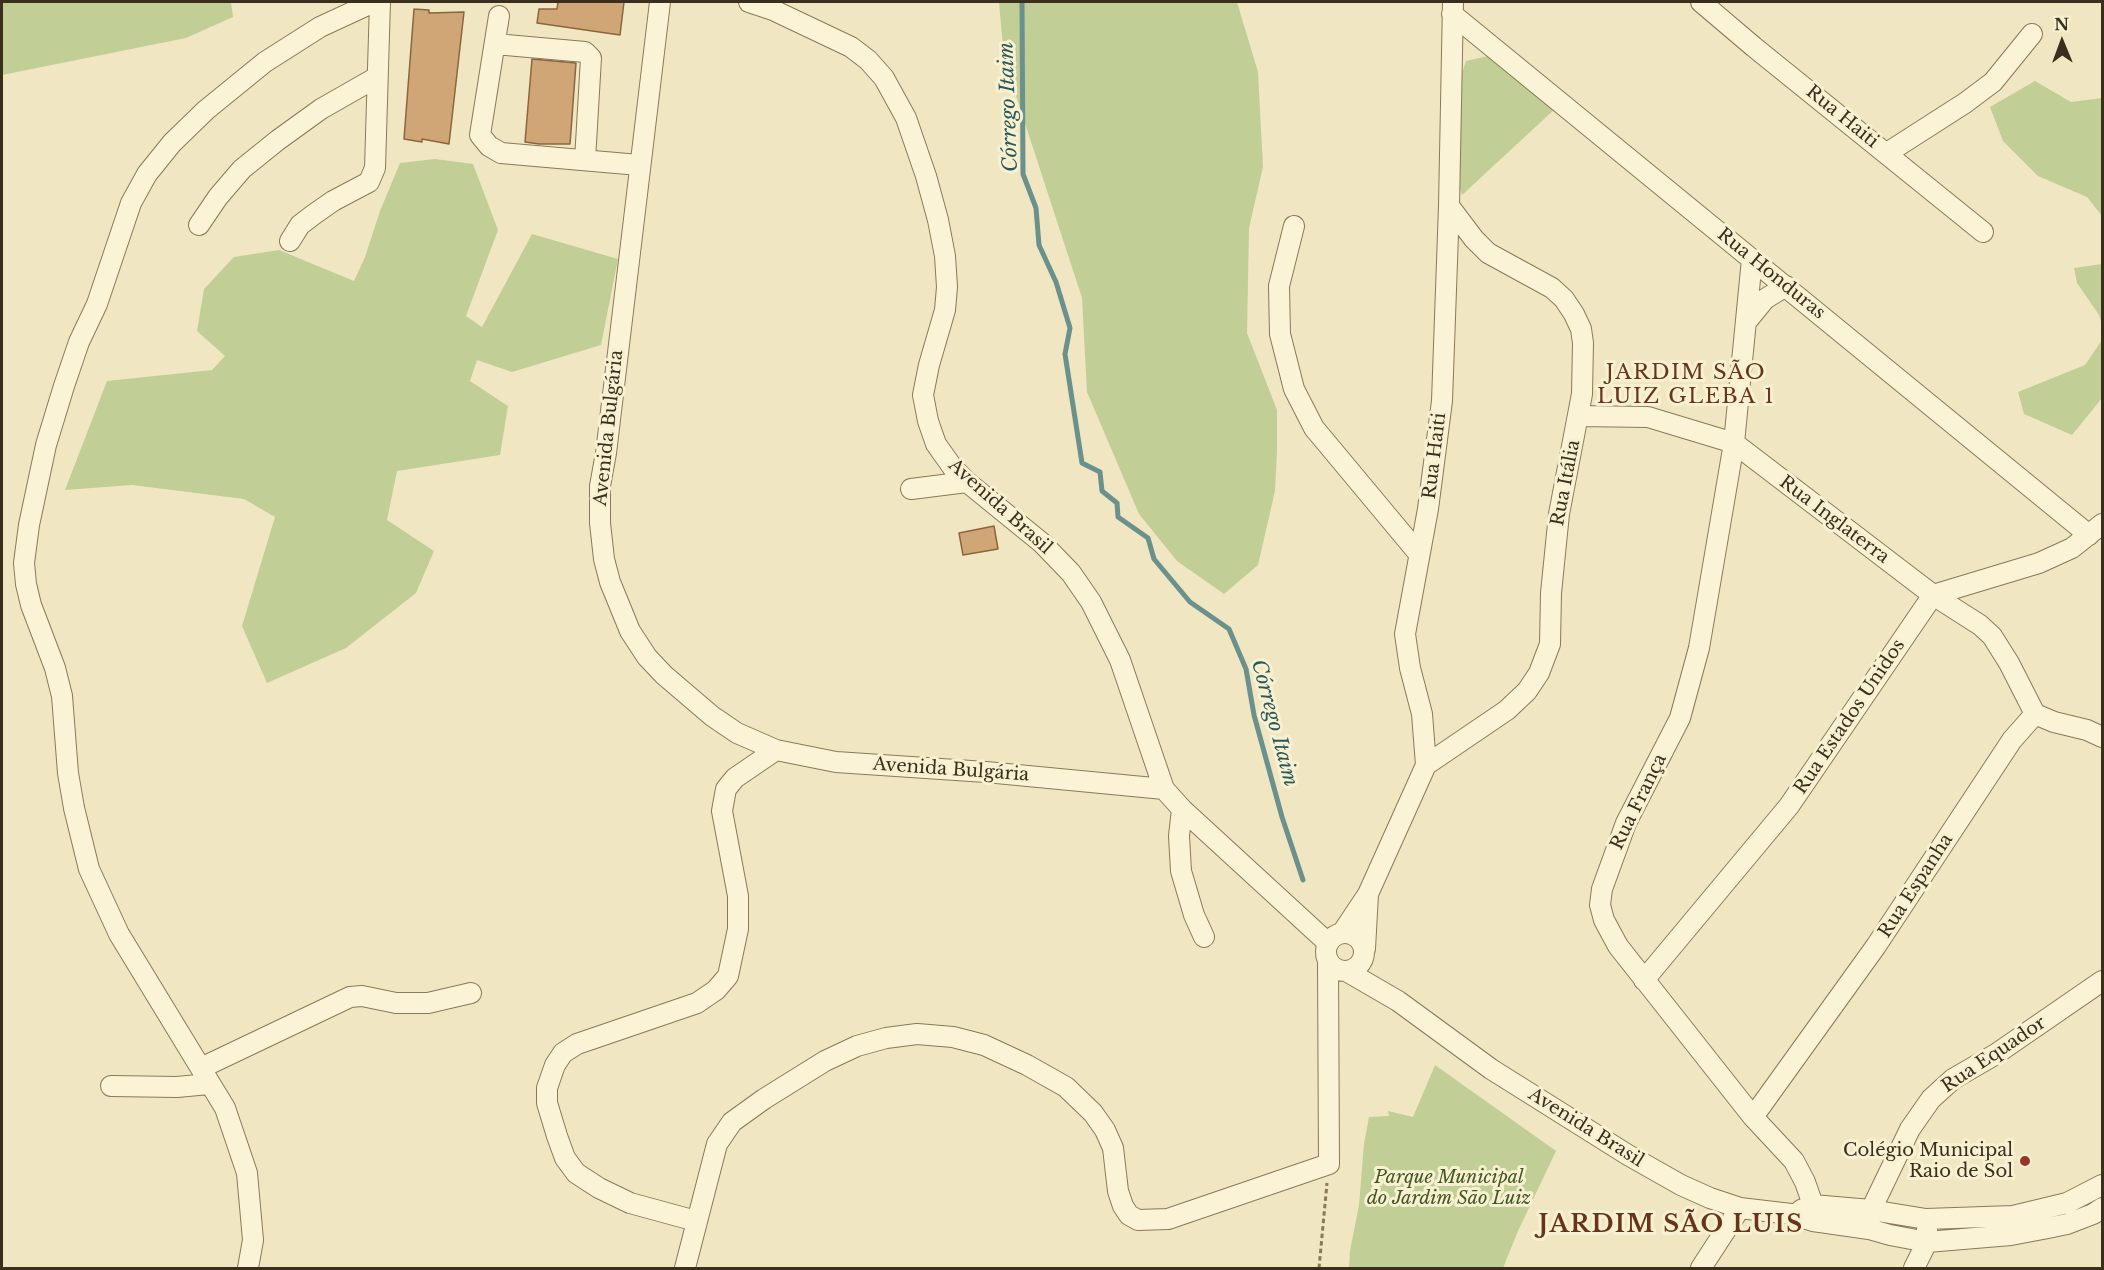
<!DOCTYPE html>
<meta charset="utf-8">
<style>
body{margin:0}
#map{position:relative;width:2104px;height:1270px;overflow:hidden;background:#f0e7c2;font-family:"Libre Baskerville",serif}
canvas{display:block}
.frame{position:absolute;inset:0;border:3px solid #3a2e1d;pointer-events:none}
.north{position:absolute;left:2032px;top:12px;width:60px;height:60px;-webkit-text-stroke:4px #f7f1d2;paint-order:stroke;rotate:359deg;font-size:16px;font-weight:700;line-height:24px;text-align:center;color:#3a2e1d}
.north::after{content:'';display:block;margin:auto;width:21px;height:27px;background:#3a2e1d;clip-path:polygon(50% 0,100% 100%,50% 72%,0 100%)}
</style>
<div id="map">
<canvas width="2104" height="1270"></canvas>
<div class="frame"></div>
<div class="north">N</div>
</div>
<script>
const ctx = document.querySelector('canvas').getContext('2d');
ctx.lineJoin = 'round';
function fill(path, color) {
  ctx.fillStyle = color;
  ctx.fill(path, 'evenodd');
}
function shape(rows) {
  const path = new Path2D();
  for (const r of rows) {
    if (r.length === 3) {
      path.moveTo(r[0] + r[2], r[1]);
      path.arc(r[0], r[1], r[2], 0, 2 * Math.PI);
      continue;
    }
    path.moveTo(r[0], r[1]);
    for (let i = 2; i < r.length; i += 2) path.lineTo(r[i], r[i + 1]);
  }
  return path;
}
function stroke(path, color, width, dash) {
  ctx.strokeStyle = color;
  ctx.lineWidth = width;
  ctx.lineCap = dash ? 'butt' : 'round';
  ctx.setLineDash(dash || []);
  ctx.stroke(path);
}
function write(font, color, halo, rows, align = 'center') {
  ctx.font = font + ' "Libre Baskerville",serif';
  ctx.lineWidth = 6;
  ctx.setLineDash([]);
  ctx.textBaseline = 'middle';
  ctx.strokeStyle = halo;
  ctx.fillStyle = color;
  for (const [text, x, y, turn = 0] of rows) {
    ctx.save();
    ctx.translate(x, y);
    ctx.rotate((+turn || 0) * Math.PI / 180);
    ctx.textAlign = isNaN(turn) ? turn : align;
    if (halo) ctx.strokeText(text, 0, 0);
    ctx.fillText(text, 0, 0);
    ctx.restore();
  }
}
const green = shape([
 [2,2,231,2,233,17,186,38,2,75],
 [999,2,1237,2,1258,72,1263,167,1249,228,1247,333,1277,410,1277,451,1275,491,1258,565,1224,594,1177,561,1139,514,1087,392,1082,298,1004,59],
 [1497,54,1557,107,1462,195,1453,171,1461,76,1466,61],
 [2035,81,2071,102,2102,98,2102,216,2087,197,2038,176,2003,141,1990,107],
 [435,159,473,164,498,230,466,316,482,327,532,234,618,259,601,345,512,372,477,360,470,381,508,406,500,455,397,471,387,520,434,551,416,593,346,648,267,683,242,626,275,517,244,499,132,485,65,490,107,381,212,370,225,356,197,331,204,289,234,257,279,250,354,281,365,257,380,211,400,163],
 [2102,264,2102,325,2099,315,2077,283,2074,268],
 [2102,340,2102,398,2072,435,2024,414,2018,392,2085,365],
 [1435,1065,1556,1151,1518,1231,1503,1268,1349,1268,1350,1251,1359,1205,1364,1144,1369,1117,1389,1116,1388,1111,1413,1117]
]);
const stream = shape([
 [1022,2,1023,174,1036,208,1039,245,1056,282,1070,328,1065,354,1082,463,1100,472,1102,491,1117,503,1118,517,1148,538,1154,559,1190,602,1229,629,1246,669,1254,715,1282,817,1303,880]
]);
const building = shape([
 [558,2,624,2,620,35,537,23,539,9,557,9,558,2],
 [414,9,429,10,429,13,464,12,449,144,422,139,422,142,404,139,414,9],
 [532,59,576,63,570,144,539,144,525,142,532,59],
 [994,526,998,549,963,555,959,533,994,526]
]);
const path = shape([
 [1319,1268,1327,1183]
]);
const minor = shape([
 [660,2,606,453,600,486,600,523,604,559,610,582,630,631,647,657,664,675,712,716,737,733,776,750,836,762,986,772,1164,789],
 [749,2,773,10,851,47,868,60,884,78,906,118,926,176,938,220,945,256,947,287,945,310,929,365,923,395,928,421,936,444,953,468,967,482,1042,543,1071,573,1091,602,1120,660,1164,789,1182,809,1328,943],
 [1701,2,1754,47,1983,232],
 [1452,14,2089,535],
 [499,16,480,135,489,146,501,153,639,165],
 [495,44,585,52,591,58,585,160],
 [1887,153,1965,103,1993,82,2032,34],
 [199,225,218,197,242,169,278,140,321,109,377,77],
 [1294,226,1279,286,1280,334,1294,389,1314,428,1419,554],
 [290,241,300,225,313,215,333,201,369,182,375,168,380,2],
 [1752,259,1734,443,1699,648,1680,718,1626,823,1602,889,1600,905,1604,920,1618,946,1753,1117,1794,1161,1805,1182,1813,1205,1813,1221],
 [1747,321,1765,299,1786,286],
 [1579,416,1648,417,1734,443,1933,595,1980,625,1992,636,2009,663,2035,714],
 [911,489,967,482],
 [1426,765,1507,710,1527,691,1539,673,1550,644,1551,593,1559,514,1582,394,1583,343,1581,329,1574,314,1564,299,1552,288,1488,253,1474,239,1449,206],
 [1182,809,1179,836,1181,871,1194,915,1204,937],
 [1345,952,19],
 [1342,933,1368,894,1426,765,1422,714,1410,668,1405,634,1428,509,1442,401,1449,206,1453,2],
 [1365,949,1368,894],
 [1348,972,1398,1001,1491,1069,1628,1155,1681,1185,1710,1198,1740,1208,1791,1214,1813,1221,1869,1229,1890,1235,1927,1242,2011,1235,2048,1228,2067,1224,2093,1214,2102,1208],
 [1644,980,1789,806,1933,595,2039,563,2072,548,2102,524],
 [201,1068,350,997,362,996,396,1003,428,1003,471,993],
 [111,1086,177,1087,209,1084],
 [1753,1117,1876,946,2012,740,2035,714,2054,722,2087,730,2102,737],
 [1801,1210,1813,1205,1871,1210,1926,1219,2013,1216,2067,1203,2102,1185],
 [696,1221,630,1203,599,1188,576,1173,565,1158,557,1136,547,1103,547,1088,555,1065,563,1053,577,1044,697,1003,716,990,728,976,738,929,738,896,722,811,726,789,735,778,776,750],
 [1869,1229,1871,1210,1910,1129,1931,1099,1953,1079,1996,1054,2102,981],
 [248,1268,253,1240,247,1173,225,1108,119,934,89,869,74,808,68,773,62,696,55,668,31,605,26,584,24,563,29,525,46,445,64,386,79,342,97,304,131,203,147,174,172,143,206,110,265,62,320,27,374,2],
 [685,1268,717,1144,732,1122,764,1099,825,1061,857,1046,886,1038,917,1034,953,1037,984,1045,1027,1065,1066,1087,1093,1113,1105,1130,1113,1148,1118,1191,1123,1206,1129,1215,1138,1220,1168,1219,1329,1164,1328,962],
 [1701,1268,1740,1208],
 [1914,1268,1927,1242,1927,1229]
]);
const markers = [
 [2025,1161,6,"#9c3326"]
];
const streetNames = [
 ["Rua Haiti",1842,117,39],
 ["Rua Honduras",1771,274,39],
 ["Avenida Bulgária",609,428,-84],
 ["Rua Haiti",1435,456,-83],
 ["Rua Itália",1566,483,-79],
 ["Avenida Brasil",1000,507,42],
 ["Rua Inglaterra",1834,520,37],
 ["Rua Estados Unidos",1850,717,-56],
 ["Avenida Bulgária",951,770,4],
 ["Rua França",1639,802,-64],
 ["Rua Espanha",1916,886,-57],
 ["Rua Equador",1994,1055,-34],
 ["Avenida Brasil",1586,1128,32]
];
const poiNames = [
 ["Colégio Municipal",2013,1151],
 ["Raio de Sol",2013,1172]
];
const parkNames = [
 ["Parque Municipal",1449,1178],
 ["do Jardim São Luiz",1449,1199]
];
const waterNames = [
 ["Córrego Itaim",1009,107,-92],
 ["Córrego Itaim",1274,723,75]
];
const quarterNames = [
 ["JARDIM SÃO",1686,373],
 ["LUIZ GLEBA 1",1686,397]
];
const districtNames = [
 ["JARDIM SÃO LUIS",1671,1225]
];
fill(green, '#c1ce95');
stroke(stream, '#6b918c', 5);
fill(building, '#d0a676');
stroke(building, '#8b653d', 1.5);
stroke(minor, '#8a7958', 22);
stroke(path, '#8a7958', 3, [4.5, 3]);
stroke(minor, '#faf3d6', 20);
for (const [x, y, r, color] of markers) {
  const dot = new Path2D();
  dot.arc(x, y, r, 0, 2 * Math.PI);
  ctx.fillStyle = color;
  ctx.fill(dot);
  stroke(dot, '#f7f1d2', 2);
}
write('18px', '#3a2e1d', '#f7f1d2', streetNames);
write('18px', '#3a2e1d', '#f7f1d2', poiNames, 'right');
write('italic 18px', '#445723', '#f7f1d2', parkNames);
write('italic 20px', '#2c585a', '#f7f1d2', waterNames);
ctx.letterSpacing = '1.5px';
write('21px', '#68341b', '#f7f1d2', quarterNames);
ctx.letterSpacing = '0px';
ctx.letterSpacing = '1.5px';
write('bold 24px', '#68341b', '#f7f1d2', districtNames);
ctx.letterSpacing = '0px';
</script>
